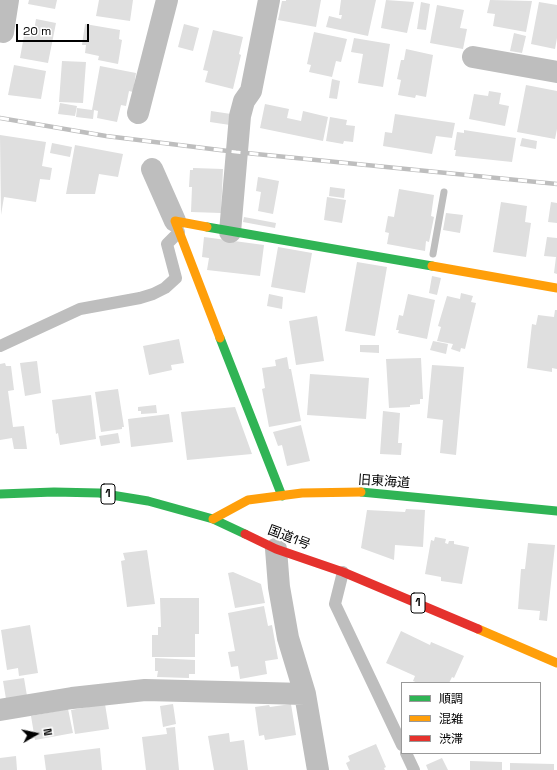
<!DOCTYPE html>
<meta charset="utf-8">
<style>
body{margin:0}
#map{position:relative;width:557px;height:770px;overflow:hidden;background:#fff;font-family:"Space Grotesk","Noto Sans JP",sans-serif}
canvas{display:block}
.legend{position:absolute;left:401px;top:682px;width:140px;height:72px;box-sizing:border-box;background:#fff;border:1px solid #999;margin:0;padding:5px 7px;list-style:none;font-size:12px;color:#000}
.legend li{display:flex;align-items:center;gap:8px;height:20px}
.legend b{width:20px;border:1px solid #999}
.north{position:absolute;left:16px;top:714px;width:40px;height:40px;-webkit-text-stroke:3px #fff;paint-order:stroke;rotate:81deg;font-size:11px;font-weight:700;line-height:16px;text-align:center;color:#000}
.north::after{content:'';display:block;margin:auto;width:14px;height:18px;background:#000;clip-path:polygon(50% 0,100% 100%,50% 72%,0 100%)}
.scale{position:absolute;left:16px;top:24px;width:73px;height:18px;box-sizing:border-box;border:2px solid #000;border-top:0;padding-left:5px;font-size:12px;line-height:14px;white-space:nowrap;color:#000;-webkit-text-stroke:3px #fff;paint-order:stroke}
</style>
<div id="map">
<canvas width="557" height="770"></canvas>
<ul class="legend">
<li><b style="height:5px;background:#30b455"></b>順調</li>
<li><b style="height:5px;background:#ff9f0a"></b>混雑</li>
<li><b style="height:5px;background:#e5322d"></b>渋滞</li>
</ul>
<div class="north">N</div>
<div class="scale">20 m</div>
</div>
<script>
const ctx = document.querySelector('canvas').getContext('2d');
ctx.lineJoin = 'round';
function shape(rows) {
  const path = new Path2D();
  for (const r of rows) {
    path.moveTo(r[0], r[1]);
    for (let i = 2; i < r.length; i += 2) path.lineTo(r[i], r[i + 1]);
  }
  return path;
}
function stroke(path, color, width, dash) {
  ctx.strokeStyle = color;
  ctx.lineWidth = width;
  ctx.lineCap = dash ? 'butt' : 'round';
  ctx.setLineDash(dash || []);
  ctx.stroke(path);
}
function fill(path, color) {
  ctx.fillStyle = color;
  ctx.fill(path, 'evenodd');
}
function write(font, color, halo, rows, align = 'center') {
  ctx.font = font + ' "Space Grotesk","Noto Sans JP",sans-serif';
  ctx.lineWidth = 4;
  ctx.setLineDash([]);
  ctx.textBaseline = 'middle';
  ctx.strokeStyle = halo;
  ctx.fillStyle = color;
  for (const [text, x, y, turn = 0] of rows) {
    ctx.save();
    ctx.translate(x, y);
    ctx.rotate((+turn || 0) * Math.PI / 180);
    ctx.textAlign = isNaN(turn) ? turn : align;
    if (halo) ctx.strokeText(text, 0, 0);
    ctx.fillText(text, 0, 0);
    ctx.restore();
  }
}
const stream = shape([
 [433,254,444,192]
]);
const building = shape([
 [29,0,57,0,55,9,28,4],
 [99,0,133,0,130,21,96,16],
 [286,0,321,0,316,27,278,20,282,1,286,1],
 [341,0,376,0,368,36,326,27,329,16,341,19,342,15,339,15],
 [386,0,414,2,407,33,381,28],
 [490,0,532,1,526,32,493,26,495,14,487,13],
 [421,2,430,4,426,30,417,29],
 [539,2,557,5,557,38,555,49,531,44],
 [437,5,464,10,460,28,467,29,463,49,430,43],
 [36,19,56,23,48,63,20,58,25,30,34,31],
 [85,24,120,30,119,39,122,40,118,64,98,60,99,56,85,53,86,45,82,45],
 [184,24,199,28,193,51,178,47],
 [213,30,243,37,239,54,241,55,233,89,205,82,208,71,203,70],
 [314,32,347,39,341,62,336,61,332,77,309,72,311,65,307,64],
 [514,33,526,36,522,53,510,51],
 [354,38,390,44,383,87,358,83,363,54,351,52],
 [406,49,433,55,426,97,416,95,415,98,398,95,401,80,397,79,401,60,404,60],
 [62,61,86,62,83,103,59,102],
 [14,65,46,71,41,99,8,95],
 [100,66,136,73,133,92,129,91,126,106,121,105,117,122,97,118,98,111,94,110,93,119,76,117,77,108,92,110],
 [332,79,340,81,337,99,329,98],
 [526,85,557,91,557,129,555,139,517,132],
 [489,91,501,93,499,104,509,106,505,126,469,119,474,94,488,96],
 [60,103,77,106,75,116,58,114],
 [265,104,289,109,287,118,301,121,303,111,328,117,323,141,260,128],
 [211,111,231,114,230,125,210,122],
 [395,114,455,123,452,138,436,136,432,154,383,146,385,132,392,133],
 [330,117,347,120,346,125,355,126,353,142,344,141,343,144,326,141],
 [464,130,516,138,512,162,455,156,456,150,454,150,457,132,464,133],
 [0,135,46,142,42,166,52,168,50,180,40,179,36,202,4,197,1,215],
 [522,138,537,141,536,149,520,146],
 [52,143,72,147,70,157,50,153],
 [75,145,123,154,118,177,99,174,95,194,66,194],
 [193,168,223,169,221,213,191,212,192,187,189,187,190,170,193,170],
 [258,177,279,181,273,214,258,211,261,192,256,191],
 [330,187,345,189,344,198,329,196],
 [399,189,434,195,431,216,434,217,429,242,426,241,425,251,387,244,389,233,385,232,388,216,394,217],
 [327,197,346,200,342,223,324,220],
 [501,202,527,206,525,222,531,223,526,257,493,252],
 [551,202,557,203,557,223,548,222],
 [446,213,463,215,460,233,443,230],
 [244,217,276,223,275,228,243,222],
 [204,237,264,245,260,276,207,270,209,258,202,257],
 [547,237,557,238,557,274,554,273,556,257,544,256],
 [278,247,312,253,305,293,271,287],
 [357,262,387,267,375,336,345,331],
 [432,276,441,278,437,295,429,293],
 [461,293,473,296,471,302,476,303,465,349,461,348,460,352,451,349,453,344,437,341,441,327,438,326,447,296,460,299],
 [269,294,283,297,282,309,267,306],
 [408,294,435,300,427,339,398,333,399,330,396,330,399,315,403,316],
 [555,310,557,310,557,369,552,368,552,372,527,368,532,324,536,325,538,315,554,317],
 [317,316,324,361,296,365,289,321],
 [179,339,184,363,171,365,172,370,149,375,143,346],
 [433,341,448,344,446,354,430,350],
 [360,345,379,345,379,353,360,352],
 [287,357,289,369,291,369,301,421,269,427,262,389,265,388,262,368,276,366,275,360],
 [421,358,423,399,420,399,420,404,410,405,410,407,389,408,386,359],
 [37,361,41,393,25,396,20,363],
 [5,363,6,366,11,366,14,390,8,391,13,427,24,426,27,449,14,449,12,438,0,440,0,364],
 [432,365,464,367,456,455,440,453,443,420,427,418],
 [310,374,369,378,366,419,307,415],
 [118,389,124,427,122,427,122,429,101,432,95,392],
 [91,395,96,439,60,445,58,433,56,434,52,400],
 [156,405,157,413,141,414,141,411,138,411,138,407],
 [235,407,252,454,187,460,181,412],
 [383,411,400,413,398,443,402,443,401,455,380,454],
 [169,414,173,442,131,447,128,419],
 [301,425,310,461,287,466,282,445,278,446,273,432],
 [118,433,120,443,101,446,99,436],
 [406,509,425,510,423,547,395,545,394,560,361,548,367,510,405,512],
 [435,537,446,539,445,543,448,544,449,541,454,541,454,544,469,547,462,584,441,581,441,577,425,574,431,540,434,541],
 [528,543,555,545,547,621,539,620,540,611,518,609,521,569,525,569],
 [147,550,155,604,127,607,121,561,125,560,123,553],
 [233,572,261,584,265,603,235,608,228,573],
 [160,598,199,598,199,634,195,634,195,657,152,657,152,635,158,635,158,627,161,627],
 [264,606,268,626,272,625,278,659,265,661,267,674,240,679,238,666,231,667,228,652,235,651,228,613],
 [30,625,38,673,19,676,18,668,7,670,1,630],
 [401,631,430,645,431,642,464,656,454,678,452,677,449,683,418,683,413,681,415,676,386,663],
 [155,658,195,660,195,674,189,674,189,678,157,677,158,671,155,671],
 [24,678,27,696,6,699,3,681],
 [105,704,109,729,75,734,71,710],
 [173,704,176,724,163,727,160,706],
 [291,704,296,735,265,740,264,735,259,736,255,707,269,705,270,707],
 [68,709,73,733,35,740,31,716],
 [175,727,179,770,146,770,142,737,167,734,166,728],
 [229,733,230,742,244,740,248,770,214,770,208,736],
 [376,744,386,767,384,768,385,770,349,770,346,763,350,761,348,756],
 [100,748,102,770,46,770,44,755],
 [16,756,17,770,0,770,0,758],
 [442,758,448,770,428,770,426,765],
 [470,761,502,762,502,770,470,770],
 [510,763,554,764,554,770,510,770]
]);
const lane = shape([
 [0,346,80,309,140,298,153,294,165,288,176,278,167,244,179,232],
 [343,572,335,604,402,745],
 [406,753,414,770]
]);
const street = shape([
 [0,31,3,32,8,0],
 [473,57,557,72],
 [138,113,167,0],
 [152,169,175,221],
 [230,232,240,116,244,101,251,91,269,0],
 [276,549,279,587,288,638,305,694,318,770],
 [0,710,72,698,145,690,305,694]
]);
const fast = shape([
 [207,227,432,266],
 [220,338,282,496],
 [361,492,557,511],
 [0,494,54,492,99,493,148,501,213,519,245,534]
]);
const slow = shape([
 [207,227,175,221,220,338],
 [432,266,557,288],
 [213,519,248,500,302,493,361,492],
 [478,629,557,663]
]);
const jam = shape([
 [245,534,276,549,343,572,478,629]
]);
const rail = shape([
 [0,118,106,136,236,152,557,184]
]);
const shields = [
 [108,494,14],
 [418,603,14]
];
const shieldNames = [
 ["1",108,494],
 ["1",418,603]
];
const streetNames = [
 ["旧東海道",384,482,4],
 ["国道1号",289,538,21]
];
stroke(stream, '#bebebe', 7);
fill(building, '#dfdfdf');
stroke(lane, '#bebebe', 12);
stroke(street, '#bebebe', 22);
stroke(fast, '#30b455', 9);
stroke(slow, '#ff9f0a', 9);
stroke(jam, '#e5322d', 9);
stroke(rail, '#bebebe', 4.5);
stroke(rail, '#fff', 3, [9]);
for (const [x, y, w] of shields) {
  const box = new Path2D();
  box.roundRect(x - w / 2, y - 10, w, 20, 3);
  ctx.fillStyle = '#fff';
  ctx.fill(box);
  stroke(box, '#000', 1);
}
write('bold 12px', '#000', null, shieldNames);
write('13px', '#000', '#fff', streetNames);
</script>
